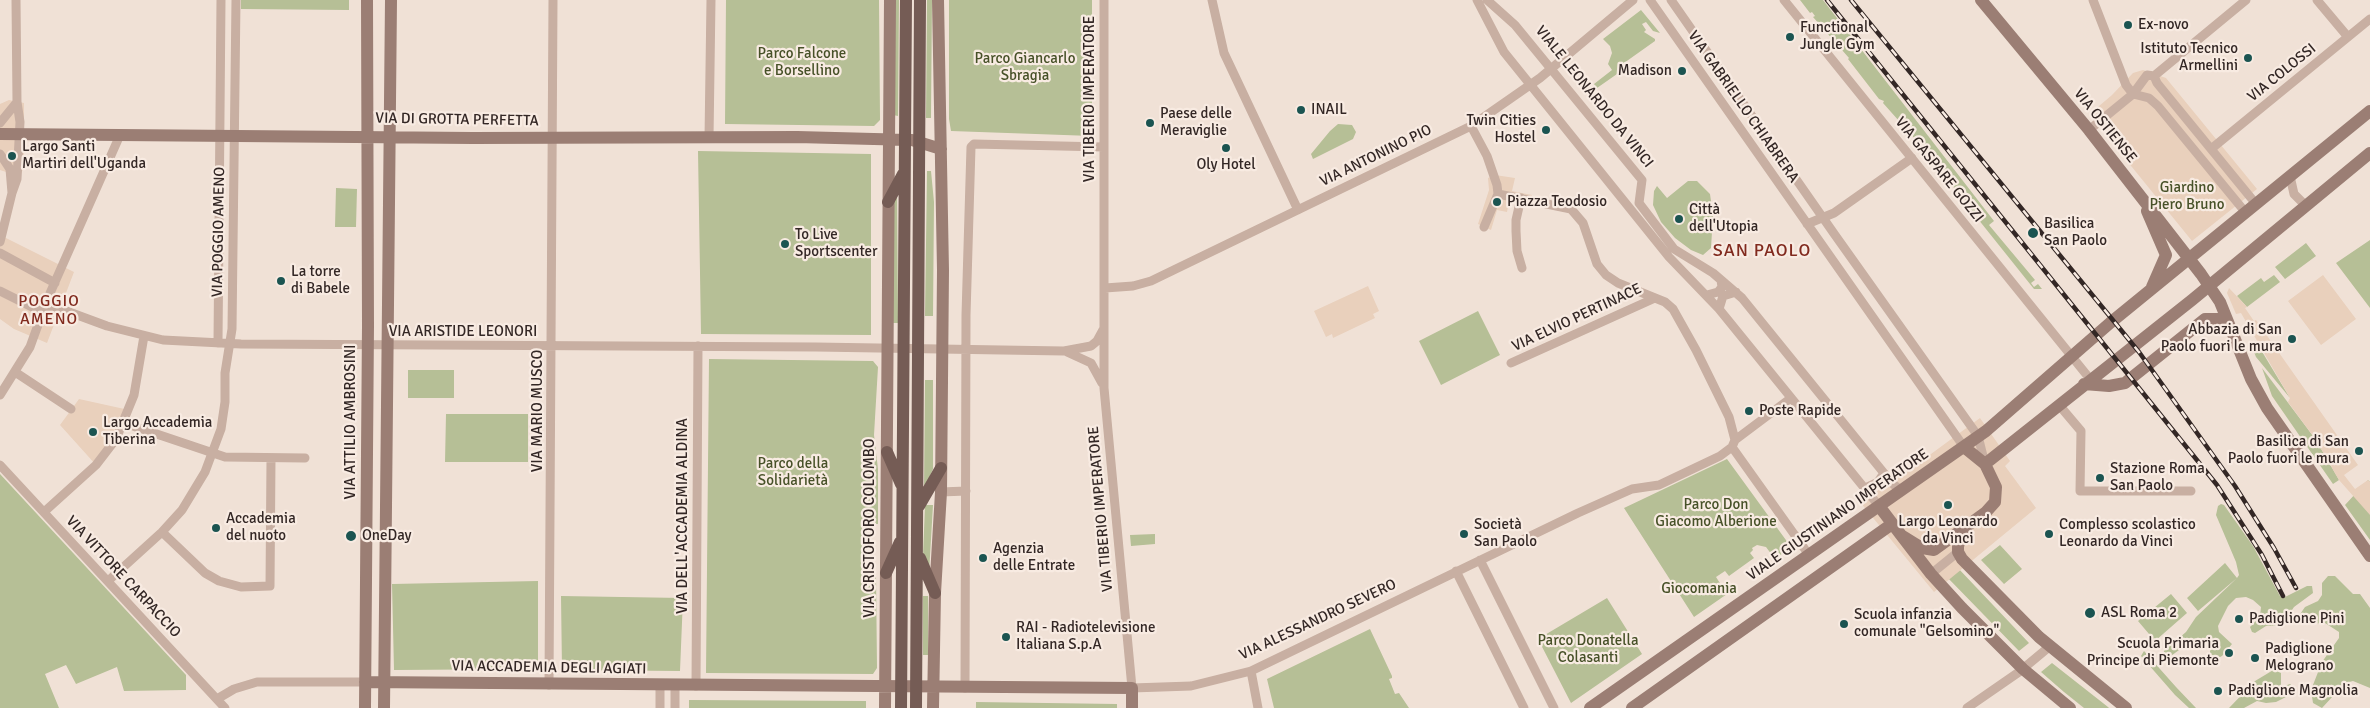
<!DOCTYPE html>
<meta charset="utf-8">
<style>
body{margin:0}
canvas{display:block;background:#f0e1d6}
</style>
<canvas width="2370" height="708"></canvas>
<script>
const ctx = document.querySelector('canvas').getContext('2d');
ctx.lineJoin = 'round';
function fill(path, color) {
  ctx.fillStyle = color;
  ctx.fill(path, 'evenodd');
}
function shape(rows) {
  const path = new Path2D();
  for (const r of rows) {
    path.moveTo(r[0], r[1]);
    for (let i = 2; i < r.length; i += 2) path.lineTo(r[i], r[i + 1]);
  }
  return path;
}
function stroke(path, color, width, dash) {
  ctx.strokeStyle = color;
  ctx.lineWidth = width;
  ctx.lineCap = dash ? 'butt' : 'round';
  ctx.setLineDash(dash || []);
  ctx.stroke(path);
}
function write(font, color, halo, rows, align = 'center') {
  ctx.font = font + ' Signika,sans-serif';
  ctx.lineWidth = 4.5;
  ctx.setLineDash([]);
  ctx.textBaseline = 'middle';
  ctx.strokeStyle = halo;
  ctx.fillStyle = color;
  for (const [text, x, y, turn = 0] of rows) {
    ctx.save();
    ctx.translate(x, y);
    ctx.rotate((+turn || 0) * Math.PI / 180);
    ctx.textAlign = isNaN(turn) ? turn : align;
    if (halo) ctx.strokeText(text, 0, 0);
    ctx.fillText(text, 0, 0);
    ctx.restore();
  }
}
const green = shape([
 [241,0,349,0,349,10,241,9],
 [726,0,879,0,880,120,874,126,725,124],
 [894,0,899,0,898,116,893,115],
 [927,0,932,0,931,118,926,118],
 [949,0,1092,0,1092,136,951,131,949,119],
 [1800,0,1823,0,1994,221,1989,225,2035,280,2031,283,2034,287,2038,284,2042,289,2034,289,1966,204,1963,196,1947,181,1948,179,1930,160,1929,156,1927,156,1914,141,1915,139,1883,103,1884,101,1879,99,1848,59,1849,58,1813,17,1815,16,1812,12,1810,13],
 [1641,10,1660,33,1653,31,1646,22,1642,24,1646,30,1644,32,1655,39,1655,41,1624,63,1627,67,1597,88,1594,84,1612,70,1608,64,1612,53,1610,46,1603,39],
 [1338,124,1352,125,1356,132,1353,139,1313,159,1311,154,1330,131],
 [698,151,871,154,871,335,701,334],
 [927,171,931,171,934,202,933,316,925,316],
 [1688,181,1697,181,1710,194,1713,216,1711,248,1703,255,1691,250,1675,238,1661,222,1653,205,1654,191,1657,186,1667,198],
 [336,188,357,189,356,227,335,227],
 [897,190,898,323,892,323,893,202],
 [2370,240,2370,308,2336,263],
 [2306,243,2316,256,2285,279,2275,267],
 [2274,275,2280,282,2247,307,2237,296,2261,278,2264,282],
 [1478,311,1500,355,1441,385,1419,341],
 [2261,350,2290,398,2256,357,2254,352],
 [709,359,873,361,878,367,874,435,878,469,878,524,866,524,865,574,876,574,877,668,873,674,706,673],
 [2262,368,2316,440,2339,480,2333,484,2272,396],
 [408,370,454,370,454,398,408,398],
 [925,380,933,380,933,469,924,489],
 [446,414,528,414,528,462,445,462],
 [1727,459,1791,547,1775,559,1766,547,1757,545,1752,548,1753,550,1750,553,1754,558,1729,576,1725,571,1716,577,1727,594,1694,617,1624,508],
 [0,474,186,675,186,690,124,691,117,667,76,684,66,665,45,674,59,708,0,708],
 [2368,480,2370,482,2370,540,2345,505],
 [2221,504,2224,505,2253,546,2280,596,2283,598,2307,586,2312,586,2313,593,2294,607,2282,625,2266,626,2255,633,2252,632,2250,627,2260,616,2261,607,2253,600,2246,597,2236,598,2228,606,2218,626,2219,632,2232,644,2222,656,2216,659,2210,657,2210,646,2200,638,2193,640,2168,658,2163,658,2164,651,2186,632,2196,617,2237,578,2198,611,2187,598,2225,563,2237,578,2239,575,2236,562,2216,515,2218,506],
 [925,505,933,505,929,573,923,556],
 [1155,534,1155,544,1131,546,1130,535],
 [2000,545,2022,569,2004,584,1981,560],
 [1957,567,2029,643,2019,651,1946,576],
 [2328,576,2335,576,2353,594,2360,594,2370,608,2370,688,2353,681,2345,683,2322,708,2313,703,2311,690,2322,662,2339,638,2339,632,2325,623,2298,624,2296,620,2305,607,2318,601,2322,595,2322,583],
 [538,581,538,669,394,670,392,584],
 [2171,594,2187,613,2155,641,2138,621],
 [561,596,683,598,680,671,562,670],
 [923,596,928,596,928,655,923,655],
 [1607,598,1642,654,1571,703,1538,639],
 [1370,629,1392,676,1392,678,1389,679,1395,694,1399,693,1409,708,1274,708,1267,679],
 [2144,651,2176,687,2196,708,2189,708,2175,695,2141,656],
 [2052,663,2108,707,2109,708,2084,708,2064,692,2041,672],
 [2275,669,2281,673,2281,687,2290,684,2294,687,2288,696,2276,702,2266,703,2257,701,2244,708,2229,708,2255,681],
 [689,700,866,701,866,708,689,708],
 [976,702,1117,704,1117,708,976,708]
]);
const plaza = shape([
 [2143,70,2166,78,2257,189,2192,241,2110,140,2092,112,2112,95,2133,73],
 [9,100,24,103,24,167,12,193,6,172,0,170,0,104],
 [1495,175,1515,178,1512,191,1532,195,1529,206,1509,201,1507,212,1497,210,1491,230,1478,224,1489,190,1488,178],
 [2,236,74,272,47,343,14,329,0,319,0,242],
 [2323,275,2356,319,2321,345,2288,301],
 [1368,286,1379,311,1373,314,1375,318,1333,338,1332,334,1326,337,1314,311],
 [2229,288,2247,307,2245,308,2254,321,2256,320,2358,465,2344,475,2355,489,2368,480,2370,482,2370,515,2339,480,2316,440,2288,402,2290,398,2241,313,2236,314,2227,293],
 [79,399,129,410,96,465,60,425],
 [1980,418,2010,461,2005,466,2036,508,1934,592,1860,502,1901,476]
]);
const street = shape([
 [1104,0,1104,388,1132,688,1191,686,1251,671,1578,513,1632,489,1659,485,1720,456,1732,447,1735,440,1791,398],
 [1212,0,1224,53,1298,210],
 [1477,0,1504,52,1669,257,1719,309,1879,506],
 [1487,0,1515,25,1642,180,1639,203,1674,249,1713,273,1742,298,1892,483,1900,490],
 [1650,0,1964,447],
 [1671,0,1835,235,1978,436,1985,464],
 [1784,0,2090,379],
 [2093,0,2126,85,2133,94,2147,75,2154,76],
 [2317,0,2348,37],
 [2154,76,2157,83,2256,204],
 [2154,76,2246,0],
 [0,123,17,102],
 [1471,126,1487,156,1497,185,1498,194,1484,227],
 [2089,130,2133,94,2149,98,2158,106,2246,213],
 [709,138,711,0],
 [2211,149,2370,19],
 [0,154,10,169,12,193,0,242],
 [2290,176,2294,194,2305,205],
 [12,193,17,179,20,122,17,102,16,0],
 [1498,194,1571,209,1583,223,1597,264,1606,275,1618,283,1665,302,1673,309,1696,350,1729,417,1735,440],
 [1521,198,1516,220,1516,231,1517,251,1522,268],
 [1807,224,1834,213,1912,158],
 [0,253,55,283],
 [1105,288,1133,286,1151,281,1471,126,1540,78,1633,0],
 [0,291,42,312],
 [1707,295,1718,292,1722,287,1721,280],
 [1719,309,1723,296,1736,292],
 [42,312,61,309,107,326,163,340,241,344,816,347,1064,351,1091,346,1097,341,1103,330],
 [218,343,221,0],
 [1067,352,1091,363,1102,383],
 [1511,363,1655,298],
 [15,372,71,409],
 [0,395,30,347,47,300,120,135],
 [2059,405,2081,431,2080,491,2191,491],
 [124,423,225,457,305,458],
 [1732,447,1809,555],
 [0,465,225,708],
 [1865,488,1878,482,1884,473],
 [941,492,966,491],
 [44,512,96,465,116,439,134,395,144,336],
 [162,532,205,573,219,581,241,587,270,586,271,459],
 [1480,560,1554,708],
 [1456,571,1524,708],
 [1931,574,1958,552],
 [108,581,162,532,182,510,205,472,221,429,225,402,225,373,232,329,236,0],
 [1251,671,1258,708],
 [549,685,553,0],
 [660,686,660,708],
 [696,686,698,346],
 [965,688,966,315,971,147,974,144,1104,147],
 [217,699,234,689,257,682,365,682],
 [675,708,675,686],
 [1967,708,2019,672,2049,647]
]);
const secondary = shape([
 [1981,0,2089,130,2201,274,2220,302,2251,379,2267,408,2370,556],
 [0,134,473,138,797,137,912,140,941,149],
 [2147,211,2166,255,2152,287],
 [2084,384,2109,386,2125,383,2205,319,2219,319,2230,327],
 [1985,464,2192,300,2370,153],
 [1879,506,1901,535,1922,548,1934,550,1986,512,1995,502,1996,487,1985,464,1964,447],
 [1965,527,1958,546,1958,552,1962,559,2039,637,2126,708],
 [1901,535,1931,574,1962,608,2023,669,2070,708],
 [365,682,1132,688,1132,708],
 [365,708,368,325,367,0],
 [384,708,391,0],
 [885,708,890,0],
 [933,708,935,593,941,492,943,270,938,0],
 [1590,708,1986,431,2110,323,2370,111],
 [1632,708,1892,524]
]);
const primary = shape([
 [888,202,903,174],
 [887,452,901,484],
 [919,506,941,468],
 [920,558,935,593],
 [886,573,900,542],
 [901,708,906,0],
 [916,708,920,0]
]);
const rail = shape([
 [1827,0,2217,485,2262,555,2283,596],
 [1851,0,2139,352,2235,486,2274,548,2296,588]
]);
const markers = [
 [2128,25,5,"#1b5451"],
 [1790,37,5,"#1b5451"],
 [2248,58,5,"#1b5451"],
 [1682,71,5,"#1b5451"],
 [1301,110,5,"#1b5451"],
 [1150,123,5,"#1b5451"],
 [1546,130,5,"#1b5451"],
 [1226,148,5,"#1b5451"],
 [12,156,5,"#1b5451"],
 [1497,202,5,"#1b5451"],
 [1679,219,5,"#1b5451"],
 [2033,233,6,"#1b5451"],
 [785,244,5,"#1b5451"],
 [281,281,5,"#1b5451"],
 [2292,339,5,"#1b5451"],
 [1749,411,5,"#1b5451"],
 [93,432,5,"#1b5451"],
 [2359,451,5,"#1b5451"],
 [2100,478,5,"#1b5451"],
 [1948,505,5,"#1b5451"],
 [216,528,5,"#1b5451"],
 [1464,534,5,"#1b5451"],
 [2049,534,5,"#1b5451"],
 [351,536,6,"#1b5451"],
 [983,558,5,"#1b5451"],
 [2090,613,6,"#1b5451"],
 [2239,619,5,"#1b5451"],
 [1844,624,5,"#1b5451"],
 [1006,637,5,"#1b5451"],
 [2229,653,5,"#1b5451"],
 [2255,658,5,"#1b5451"],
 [2218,691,5,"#1b5451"]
];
const poiNames = [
 ["Ex-novo",2138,25],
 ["Functional",1800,28],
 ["Jungle Gym",1800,45],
 ["Istituto Tecnico",2238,49,"right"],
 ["Armellini",2238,66,"right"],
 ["Madison",1672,71,"right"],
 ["INAIL",1311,110],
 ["Paese delle",1160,114],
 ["Meraviglie",1160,131],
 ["Twin Cities",1536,121,"right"],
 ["Hostel",1536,138,"right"],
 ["Largo Santi",22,147],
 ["Martiri dell'Uganda",22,164],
 ["Oly Hotel",1226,165,"center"],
 ["Piazza Teodosio",1507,202],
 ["Città",1689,210],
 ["dell'Utopia",1689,227],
 ["Basilica",2044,224],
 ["San Paolo",2044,241],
 ["To Live",795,235],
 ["Sportscenter",795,252],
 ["La torre",291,272],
 ["di Babele",291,289],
 ["Abbazia di San",2282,330,"right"],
 ["Paolo fuori le mura",2282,347,"right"],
 ["Poste Rapide",1759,411],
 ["Largo Accademia",103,423],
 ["Tiberina",103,440],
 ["Basilica di San",2349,442,"right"],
 ["Paolo fuori le mura",2349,459,"right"],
 ["Stazione Roma",2110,469],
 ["San Paolo",2110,486],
 ["Accademia",226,519],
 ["del nuoto",226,536],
 ["Largo Leonardo",1948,522,"center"],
 ["da Vinci",1948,539,"center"],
 ["Società",1474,525],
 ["San Paolo",1474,542],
 ["Complesso scolastico",2059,525],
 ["Leonardo da Vinci",2059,542],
 ["OneDay",362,536],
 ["Agenzia",993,549],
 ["delle Entrate",993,566],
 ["ASL Roma 2",2101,613],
 ["Scuola infanzia",1854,615],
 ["comunale \"Gelsomino\"",1854,632],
 ["Padiglione Pini",2249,619],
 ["RAI - Radiotelevisione",1016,628],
 ["Italiana S.p.A",1016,645],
 ["Scuola Primaria",2219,644,"right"],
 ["Principe di Piemonte",2219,661,"right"],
 ["Padiglione",2265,649],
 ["Melograno",2265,666],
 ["Padiglione Magnolia",2228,691]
];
const parkNames = [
 ["Parco Falcone",802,54],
 ["e Borsellino",802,71],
 ["Parco Giancarlo",1025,59],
 ["Sbragia",1025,76],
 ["Giardino",2187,188],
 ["Piero Bruno",2187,205],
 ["Parco della",793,464],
 ["Solidarietà",793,481],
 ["Parco Don",1716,505],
 ["Giacomo Alberione",1716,522],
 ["Giocomania",1699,589],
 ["Parco Donatella",1588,641],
 ["Colasanti",1588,658]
];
const streetNames = [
 ["VIA COLOSSI",2282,73,-39],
 ["VIALE LEONARDO DA VINCI",1594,97,51],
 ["VIA TIBERIO IMPERATORE",1090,99,-90],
 ["VIA GABRIELLO CHIABRERA",1743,107,55],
 ["VIA DI GROTTA PERFETTA",457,120,1],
 ["VIA OSTIENSE",2105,126,51],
 ["VIA ANTONINO PIO",1376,156,-26],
 ["VIA GASPARE GOZZI",1939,170,51],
 ["VIA POGGIO AMENO",219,232,-89],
 ["VIA ELVIO PERTINACE",1577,318,-25],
 ["VIA ARISTIDE LEONORI",463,332],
 ["VIA MARIO MUSCO",538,411,-90],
 ["VIA ATTILIO AMBROSINI",351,422,-90],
 ["VIA TIBERIO IMPERATORE",1101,509,-95],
 ["VIALE GIUSTINIANO IMPERATORE",1838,515,-35],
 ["VIA DELL'ACCADEMIA ALDINA",683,516,-90],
 ["VIA CRISTOFORO COLOMBO",870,528,-90],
 ["VIA VITTORE CARPACCIO",123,577,47],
 ["VIA ALESSANDRO SEVERO",1318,620,-25],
 ["VIA ACCADEMIA DEGLI AGIATI",549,668,1]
];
const neighbourhoodNames = [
 ["POGGIO",49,302],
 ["AMENO",49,320]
];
const quarterNames = [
 ["SAN PAOLO",1762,251]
];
fill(green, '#b6bf96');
fill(plaza, '#e9d0bc');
stroke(street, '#c8afa2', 9);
stroke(secondary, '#9b7e74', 12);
stroke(primary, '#755c55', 12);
stroke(rail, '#332725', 4.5);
stroke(rail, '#f8ebe2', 2.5, [8]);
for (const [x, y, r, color] of markers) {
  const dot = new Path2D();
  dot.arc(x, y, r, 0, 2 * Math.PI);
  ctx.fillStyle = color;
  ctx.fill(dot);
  stroke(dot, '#f8ebe2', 2);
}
write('15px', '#332725', '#f8ebe2', poiNames, 'left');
write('15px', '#475128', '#f8ebe2', parkNames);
write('15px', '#332725', '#f8ebe2', streetNames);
ctx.letterSpacing = '1px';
write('16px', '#812a1e', '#f8ebe2', neighbourhoodNames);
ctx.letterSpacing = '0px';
ctx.letterSpacing = '1px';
write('18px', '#812a1e', '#f8ebe2', quarterNames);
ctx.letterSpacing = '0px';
</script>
